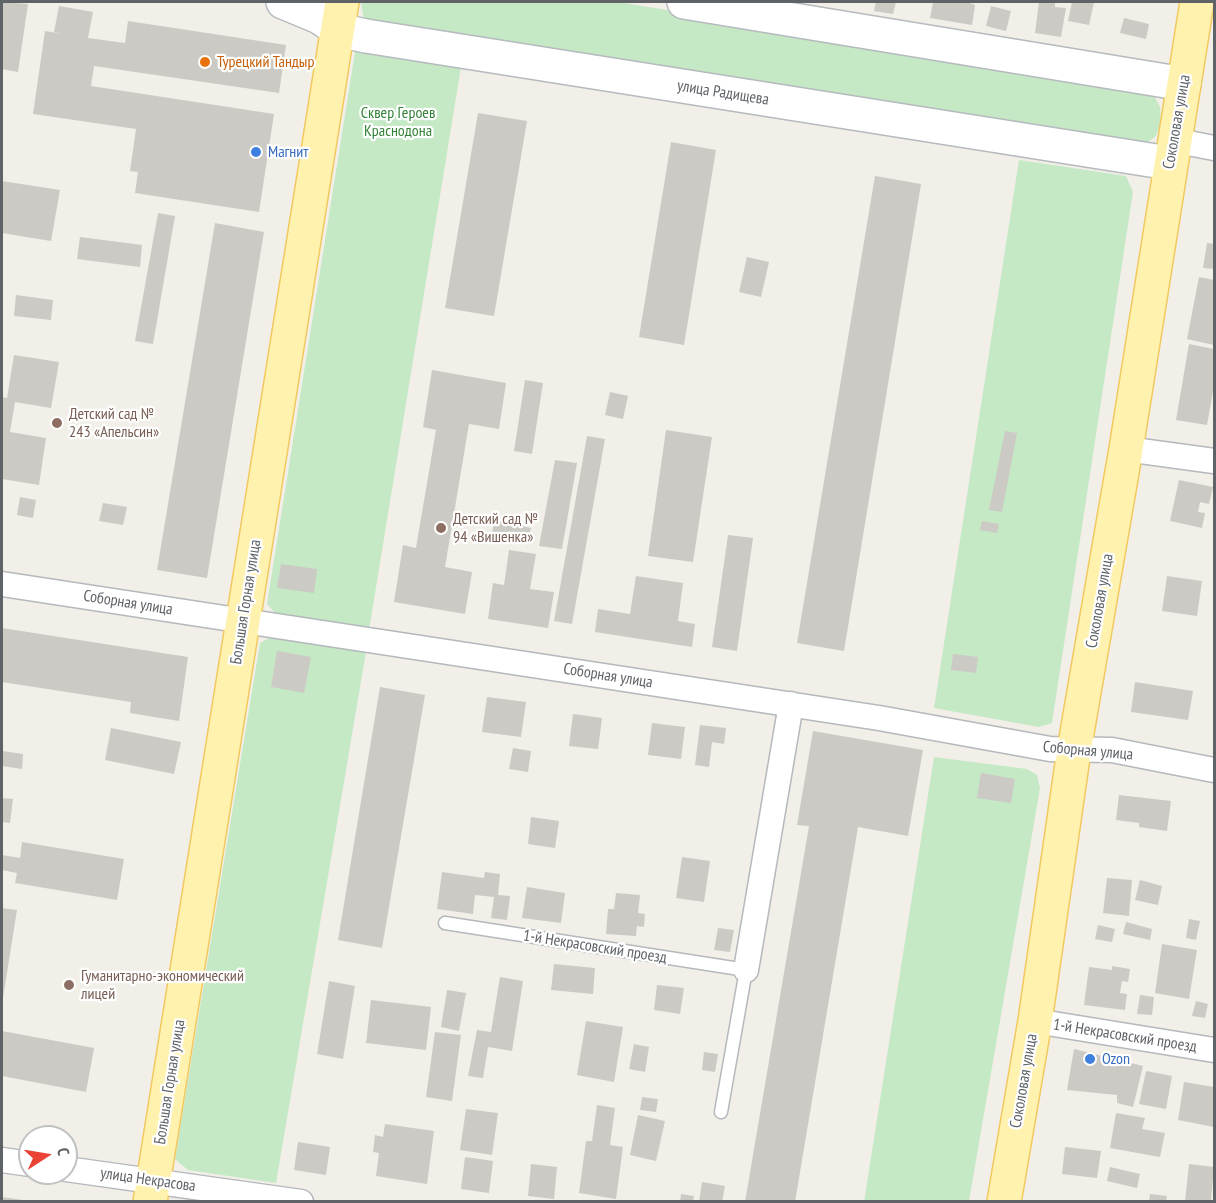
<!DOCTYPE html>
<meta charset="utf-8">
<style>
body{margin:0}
#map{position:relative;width:1216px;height:1203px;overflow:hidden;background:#f1efe8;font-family:"PT Sans Narrow",sans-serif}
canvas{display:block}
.frame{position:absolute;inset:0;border:3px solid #5f6368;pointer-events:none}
.north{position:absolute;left:18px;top:1125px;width:60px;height:60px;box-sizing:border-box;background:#fff;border:2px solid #bfc1c3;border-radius:50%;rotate:78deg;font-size:16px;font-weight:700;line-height:24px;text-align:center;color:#5f6368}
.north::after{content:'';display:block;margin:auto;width:21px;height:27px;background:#ea4335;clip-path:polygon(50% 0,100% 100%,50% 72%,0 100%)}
</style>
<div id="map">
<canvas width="1216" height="1203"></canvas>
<div class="frame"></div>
<div class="north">С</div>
</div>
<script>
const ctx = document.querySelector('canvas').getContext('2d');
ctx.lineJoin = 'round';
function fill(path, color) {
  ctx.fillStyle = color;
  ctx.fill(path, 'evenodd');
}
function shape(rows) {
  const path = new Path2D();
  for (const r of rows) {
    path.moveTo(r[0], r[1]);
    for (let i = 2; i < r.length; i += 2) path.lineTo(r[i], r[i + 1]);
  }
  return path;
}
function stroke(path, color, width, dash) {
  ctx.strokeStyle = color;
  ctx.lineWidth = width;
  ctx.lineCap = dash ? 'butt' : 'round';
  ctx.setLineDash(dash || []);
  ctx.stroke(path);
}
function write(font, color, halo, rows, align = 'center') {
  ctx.font = font + ' "PT Sans Narrow",sans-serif';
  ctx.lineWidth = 4.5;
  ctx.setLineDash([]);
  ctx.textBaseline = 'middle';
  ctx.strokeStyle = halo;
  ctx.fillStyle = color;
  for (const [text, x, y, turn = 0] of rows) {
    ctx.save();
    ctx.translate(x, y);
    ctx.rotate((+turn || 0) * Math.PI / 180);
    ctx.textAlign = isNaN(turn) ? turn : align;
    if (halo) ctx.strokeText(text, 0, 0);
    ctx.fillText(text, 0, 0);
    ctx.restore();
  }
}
const green = shape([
 [361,2,618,2,1138,87,1153,94,1160,107,1161,123,1156,136,1146,143,364,21],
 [356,46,462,61,369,630,276,614,267,604],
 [1019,160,1126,176,1133,192,1052,723,1039,727,934,708],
 [271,637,366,652,276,1183,188,1170,175,1159,260,643],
 [934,757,1027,769,1037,775,1040,788,969,1201,864,1202]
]);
const building = shape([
 [2,2,28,4,18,72,2,69],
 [876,2,896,2,893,14,874,11],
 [933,2,967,2,975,5,972,25,930,18],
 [1039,2,1055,2,1055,7,1066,8,1061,37,1035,33],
 [1072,2,1094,2,1089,25,1068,21],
 [59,6,93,12,88,38,125,43,128,21,286,45,279,93,94,66,91,86,274,114,259,212,135,193,138,172,130,171,136,129,33,114,45,31,64,34,54,32],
 [991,6,1011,11,1006,31,986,26],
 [1124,18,1149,24,1146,39,1120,33],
 [478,113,527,121,494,316,445,308],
 [671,142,716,150,684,345,639,337],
 [875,176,921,184,844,651,797,643],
 [2,181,60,190,51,241,2,233],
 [158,213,175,216,153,344,135,341],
 [215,223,264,232,207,578,157,570],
 [80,237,142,245,140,267,77,259],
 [1207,243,1214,244,1214,269,1203,268],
 [747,257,769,262,761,297,739,292],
 [1199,277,1214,280,1214,345,1187,339],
 [16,295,53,300,51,320,14,316],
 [1189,344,1214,349,1214,386,1207,425,1176,420],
 [14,355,59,362,51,408,15,402,10,432,46,438,39,485,2,479,2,397,7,398],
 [432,370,506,383,499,429,469,424,445,567,472,572,465,614,394,602,403,545,416,548,436,430,423,427],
 [525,380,543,383,532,454,514,451],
 [610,392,628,396,623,419,605,415],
 [666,430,712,437,693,562,648,556],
 [1005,431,1017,433,1002,512,989,510],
 [587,436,605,439,572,624,554,621],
 [555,460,577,463,562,549,539,546],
 [1179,480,1213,487,1209,504,1200,502,1198,512,1205,513,1202,528,1170,521],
 [20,497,36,500,33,518,17,515],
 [103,503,127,507,123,525,99,521],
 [495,520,531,528,527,544,491,536],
 [982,521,999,524,997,533,980,530],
 [728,535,753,538,737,651,712,647],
 [509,550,536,554,530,589,554,592,548,628,488,619,493,583,504,585],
 [281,564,317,569,314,593,277,588],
 [636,576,683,583,678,621,695,624,692,647,595,632,598,609,630,614],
 [1167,576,1202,581,1197,616,1162,611],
 [2,628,188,657,179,721,130,713,131,702,2,682],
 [277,651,311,657,304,693,271,687],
 [953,654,978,657,976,673,951,670],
 [1135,682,1193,691,1188,720,1131,712],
 [380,687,425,695,382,948,338,940],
 [487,697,526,702,521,737,482,732],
 [573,714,602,718,598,749,569,746],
 [652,723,685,727,681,759,648,755],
 [700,725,726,728,724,744,712,742,709,767,695,765],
 [111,728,181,742,174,774,105,760],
 [813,731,923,750,908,836,858,827,795,1202,745,1202,809,826,797,825],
 [513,748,531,751,528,772,509,769],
 [2,751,23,754,22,769,2,766],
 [981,773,1015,779,1011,803,977,798],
 [1119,795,1171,801,1167,831,1139,827,1139,823,1116,820],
 [2,798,13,799,10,823,2,822],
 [531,817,559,821,555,848,528,844],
 [22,842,124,859,117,900,15,883,17,873,2,870,2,855,20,858],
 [682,857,710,861,704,902,676,898],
 [442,872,484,878,485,872,500,874,498,895,510,896,507,920,491,918,494,897,475,895,473,914,437,909],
 [1107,878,1132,880,1129,916,1103,913],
 [1140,880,1162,886,1158,905,1135,900],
 [527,887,565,893,561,923,522,918],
 [616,893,640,895,638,913,645,914,644,927,637,926,636,936,606,934,608,909,614,909],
 [2,908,17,910,3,998,2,998],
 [1189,919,1200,921,1196,940,1186,938],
 [1126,922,1152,929,1150,940,1123,934],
 [1098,925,1115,929,1112,942,1095,939],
 [718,928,734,930,730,952,714,950],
 [1162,944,1197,950,1189,999,1155,993],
 [554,964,595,968,593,994,551,990],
 [1112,966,1130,969,1128,982,1122,981,1120,993,1127,994,1125,1010,1084,1005,1089,967,1112,970],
 [500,977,523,981,512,1051,488,1047,483,1078,468,1076,477,1030,491,1032],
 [329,981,355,986,343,1059,317,1054],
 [657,985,684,988,680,1014,654,1010],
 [447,990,466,993,459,1031,441,1027],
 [1140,995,1154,997,1152,1015,1137,1014],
 [371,1000,431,1007,426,1050,366,1043],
 [1196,1001,1208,1004,1205,1018,1192,1016],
 [586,1021,623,1027,614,1082,577,1075],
 [2,1031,94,1048,86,1092,2,1076],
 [435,1032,461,1035,452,1101,426,1097],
 [634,1044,649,1047,645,1072,629,1069],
 [1074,1049,1143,1066,1133,1107,1117,1103,1117,1095,1067,1090],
 [704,1052,718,1054,715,1072,702,1070],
 [1146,1071,1172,1076,1166,1109,1139,1104],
 [1184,1082,1214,1087,1214,1127,1178,1120],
 [642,1097,658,1099,656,1112,640,1110],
 [597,1105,615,1108,610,1145,623,1147,616,1199,579,1193,586,1141,592,1141],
 [466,1109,498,1113,492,1155,460,1150],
 [1116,1113,1145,1118,1142,1129,1165,1133,1160,1157,1110,1148],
 [638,1115,665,1121,656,1161,630,1155],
 [385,1124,434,1131,427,1184,376,1176,379,1153,373,1152,375,1135,383,1137],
 [298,1142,330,1147,326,1175,294,1170],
 [1065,1147,1101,1151,1097,1178,1062,1174],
 [465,1157,493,1161,489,1193,461,1189],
 [531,1164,557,1167,554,1199,528,1196],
 [1189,1164,1214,1167,1211,1202,1185,1202],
 [1110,1167,1140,1174,1137,1188,1107,1181],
 [702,1182,725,1186,722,1202,699,1202],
 [681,1194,694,1196,693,1202,680,1202],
 [1150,1194,1167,1196,1166,1202,1149,1202],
 [2,1197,23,1200,23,1202,2,1202]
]);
const lane = shape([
 [445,923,746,970,721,1112]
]);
const street = shape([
 [1173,140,1214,148],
 [1126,449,1214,461],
 [2,584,879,718,1050,749,1112,750,1214,770],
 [746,970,791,704],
 [1035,1021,1214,1050],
 [2,1160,30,1164],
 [66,1169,301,1202]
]);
const secondary = shape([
 [283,2,319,17,338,30,366,36,1169,163],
 [684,2,1184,84]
]);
const primary = shape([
 [150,1202,342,2],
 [1004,1202,1035,1021,1074,750,1126,449,1197,2]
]);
const markers = [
 [205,62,6,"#e8710a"],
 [256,152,6,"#3f7fe0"],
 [57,423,6,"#8d6e63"],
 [441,528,6,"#8d6e63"],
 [69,985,6,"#8d6e63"],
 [1090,1059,6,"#3f7fe0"]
];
const foodNames = [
 ["Турецкий Тандыр",217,62]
];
const streetNames = [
 ["улица Радищева",723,93,9],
 ["Соколовая улица",1177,122,-80],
 ["Соколовая улица",1100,601,-80],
 ["Большая Горная улица",246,602,-81],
 ["Соборная улица",128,603,9],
 ["Соборная улица",608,676,9],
 ["Соборная улица",1088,751,5],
 ["1-й Некрасовский проезд",595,947,9],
 ["1-й Некрасовский проезд",1125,1036,9],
 ["Соколовая улица",1024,1081,-80],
 ["Большая Горная улица",170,1082,-81],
 ["улица Некрасова",148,1180,8]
];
const parkNames = [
 ["Сквер Героев",398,113],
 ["Краснодона",398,131]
];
const shopNames = [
 ["Магнит",268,152],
 ["Ozon",1102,1059]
];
const educationNames = [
 ["Детский сад №",69,414],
 ["243 «Апельсин»",69,432],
 ["Детский сад №",453,519],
 ["94 «Вишенка»",453,537],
 ["Гуманитарно-экономический",81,976],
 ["лицей",81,994]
];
fill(green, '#c5e8c5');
fill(building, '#cccac5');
stroke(lane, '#b5b8bc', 15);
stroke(street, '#b5b8bc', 27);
stroke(secondary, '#b6babf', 36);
stroke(primary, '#f2c960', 36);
stroke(lane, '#fff', 12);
stroke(street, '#fff', 24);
stroke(secondary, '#fff', 33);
stroke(primary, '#fff2af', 33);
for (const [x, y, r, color] of markers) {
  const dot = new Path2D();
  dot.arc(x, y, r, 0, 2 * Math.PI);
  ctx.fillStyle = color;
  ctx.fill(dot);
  stroke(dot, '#fff', 2);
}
write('16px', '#c56008', '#fff', foodNames, 'left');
write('16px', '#5f6368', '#fff', streetNames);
write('16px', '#348238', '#fff', parkNames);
write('16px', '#366cbe', '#fff', shopNames, 'left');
write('16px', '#785e54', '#fff', educationNames, 'left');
</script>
